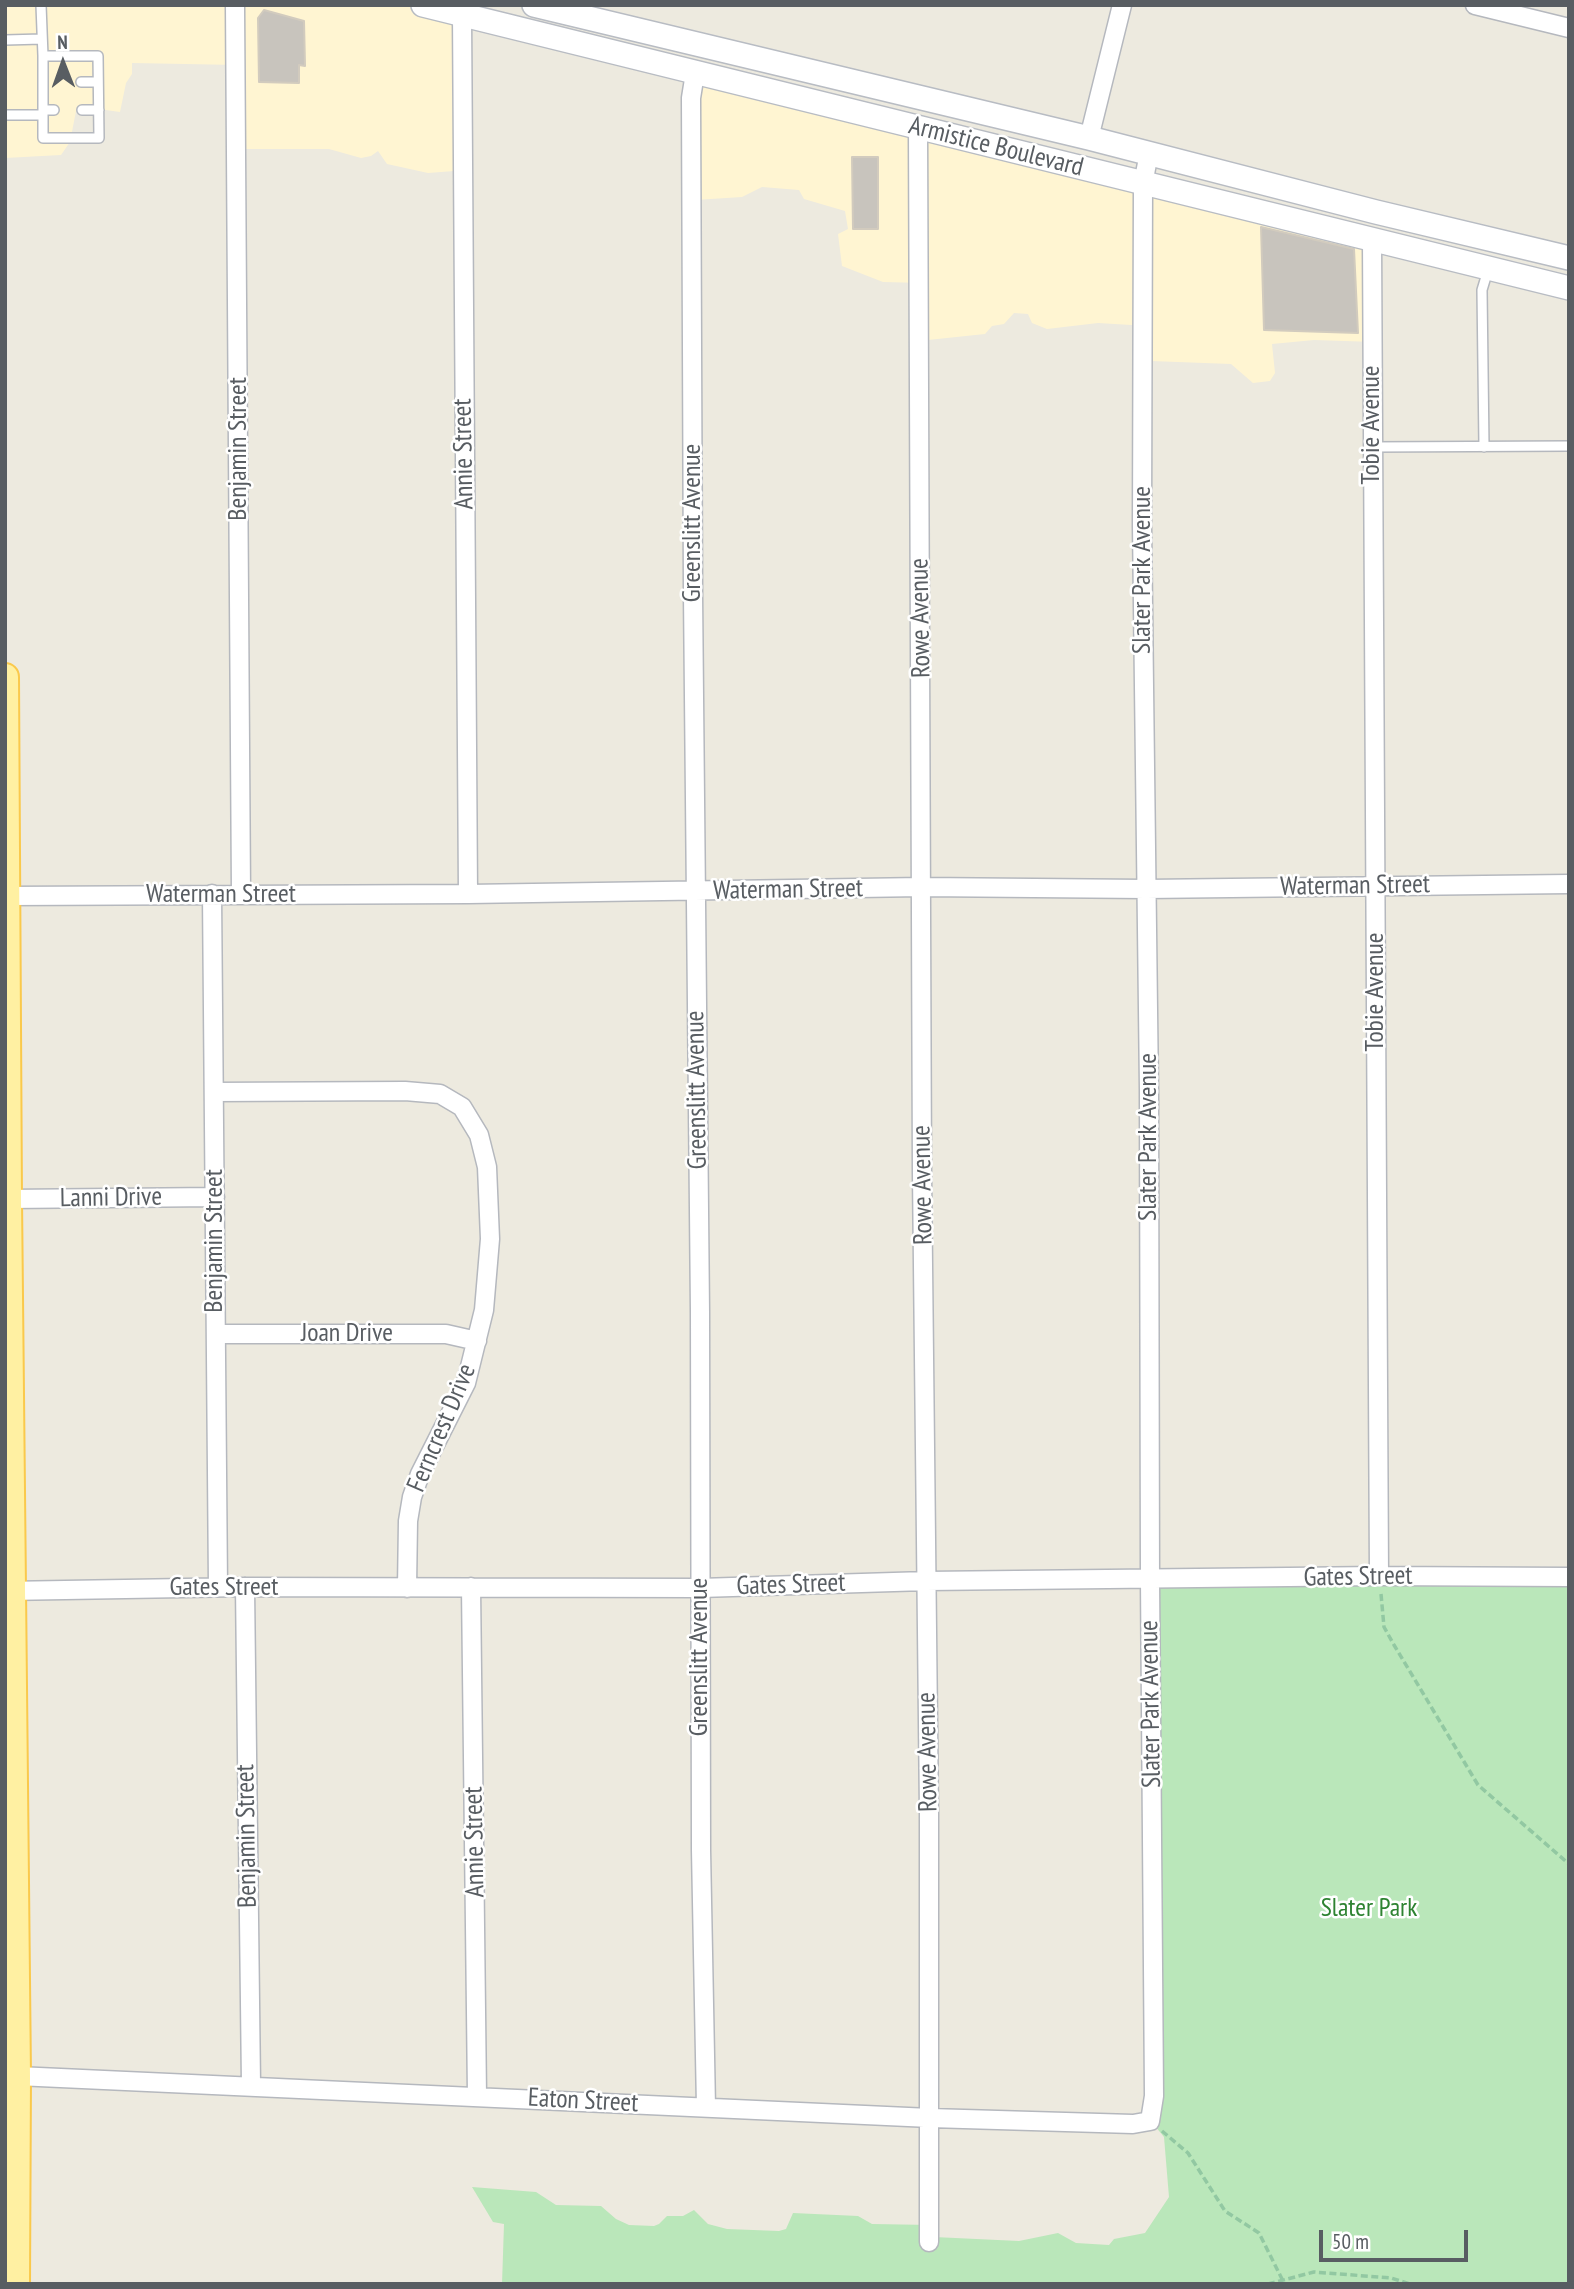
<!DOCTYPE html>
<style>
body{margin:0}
#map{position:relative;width:1574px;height:2289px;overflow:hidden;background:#edeadf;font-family:"PT Sans Narrow",sans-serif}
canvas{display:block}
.frame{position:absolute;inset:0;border:7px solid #585d62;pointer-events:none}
.north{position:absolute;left:28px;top:28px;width:70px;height:70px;-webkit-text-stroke:5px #fff;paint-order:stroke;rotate:359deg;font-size:19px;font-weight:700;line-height:28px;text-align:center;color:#585d62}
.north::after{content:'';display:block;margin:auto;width:24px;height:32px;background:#585d62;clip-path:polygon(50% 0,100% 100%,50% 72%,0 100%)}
.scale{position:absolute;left:1319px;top:2230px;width:149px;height:32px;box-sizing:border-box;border:4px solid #585d62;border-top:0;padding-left:9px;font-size:21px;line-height:24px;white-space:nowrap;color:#585d62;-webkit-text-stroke:5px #fff;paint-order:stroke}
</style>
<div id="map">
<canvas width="1574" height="2289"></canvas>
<div class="frame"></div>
<div class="north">N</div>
<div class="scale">50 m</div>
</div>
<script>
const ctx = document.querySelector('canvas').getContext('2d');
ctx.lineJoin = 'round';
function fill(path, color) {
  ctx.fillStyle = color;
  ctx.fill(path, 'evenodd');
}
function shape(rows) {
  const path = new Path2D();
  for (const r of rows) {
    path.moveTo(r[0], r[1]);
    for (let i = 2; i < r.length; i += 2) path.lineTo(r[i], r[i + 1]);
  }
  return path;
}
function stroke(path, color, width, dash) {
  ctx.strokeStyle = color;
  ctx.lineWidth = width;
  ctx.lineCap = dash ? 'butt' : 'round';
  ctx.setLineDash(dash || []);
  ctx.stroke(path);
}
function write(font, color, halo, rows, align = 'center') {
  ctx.font = font + ' "PT Sans Narrow",sans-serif';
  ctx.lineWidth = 5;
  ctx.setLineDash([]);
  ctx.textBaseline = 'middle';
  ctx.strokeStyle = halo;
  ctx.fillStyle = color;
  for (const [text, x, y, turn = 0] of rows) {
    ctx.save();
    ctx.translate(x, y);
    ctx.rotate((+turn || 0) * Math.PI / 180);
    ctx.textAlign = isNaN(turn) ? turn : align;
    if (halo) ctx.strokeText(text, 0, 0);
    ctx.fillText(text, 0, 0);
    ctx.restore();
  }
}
const commercial = shape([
 [5,5,408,5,458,17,467,170,428,173,387,164,378,151,371,156,361,158,329,149,242,149,238,65,132,63,132,74,126,83,120,112,77,106,70,142,61,155,5,158],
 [700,80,1367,244,1375,342,1314,340,1272,344,1275,373,1270,381,1253,383,1231,364,1151,361,1148,326,1098,323,1047,329,1032,323,1028,314,1014,313,1004,324,992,326,985,334,928,340,925,337,924,283,883,282,842,266,838,234,848,229,845,211,804,199,799,190,762,187,742,197,695,200]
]);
const green = shape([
 [1569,1579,1569,2284,502,2284,504,2224,493,2222,472,2187,536,2192,556,2205,601,2206,616,2219,629,2225,654,2226,659,2224,667,2216,683,2216,694,2210,708,2224,727,2229,779,2231,786,2229,793,2213,858,2216,872,2224,931,2225,934,2237,1019,2241,1058,2233,1076,2243,1109,2245,1114,2239,1145,2233,1169,2197,1164,2137,1155,2126,1156,1586]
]);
const building = shape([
 [264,10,304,21,305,66,299,65,299,83,259,82,258,18,264,10],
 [852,157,878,157,878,229,853,229,852,157],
 [1261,227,1354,249,1358,333,1264,330,1261,227]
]);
const path = shape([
 [1381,1594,1384,1627,1394,1645,1478,1785,1569,1864],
 [1162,2131,1188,2153,1225,2211,1259,2233,1282,2279],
 [1268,2284,1314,2272,1391,2278,1410,2284]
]);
const lane = shape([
 [41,5,43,56,98,56,99,138,43,138,43,56],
 [5,40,42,39],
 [81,82,98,82],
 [43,110,54,110],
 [82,110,99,110],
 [5,115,43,115],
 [1373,447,1569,446],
 [1484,447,1482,290,1488,270]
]);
const street = shape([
 [235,5,241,894],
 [1475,5,1569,28],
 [462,15,468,894],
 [695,73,691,98,693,594,700,1313,701,1850,706,2107],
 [918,128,922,1174,929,1813,929,2242],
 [1089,138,1122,5],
 [1372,240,1379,1576],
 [212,894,218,1587],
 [5,896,468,894,922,887,1146,889,1569,884],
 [214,1092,405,1091,440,1094,462,1107,479,1135,487,1167,490,1239,484,1310,466,1383,420,1474,412,1497,408,1521,407,1588],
 [8,1199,215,1197],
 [216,1334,446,1334,477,1341],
 [245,1587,251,2085],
 [471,1587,477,2096],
 [5,1591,245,1587,700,1588,926,1581,1379,1576,1569,1577],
 [17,2076,930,2118,1133,2124,1150,2121,1154,2096,1150,1580,1149,1090,1142,525,1143,184,1149,153]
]);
const secondary = shape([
 [423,5,1569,288],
 [534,5,1089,138,1376,212,1569,258]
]);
const primary = shape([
 [5,677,8,1199,17,2076,16,2284]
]);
const streetNames = [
 ["Armistice Boulevard",996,147,14],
 ["Tobie Avenue",1372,425,-90],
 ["Benjamin Street",239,449,-90],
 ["Annie Street",464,454,-91],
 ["Greenslitt Avenue",693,523,-90],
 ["Slater Park Avenue",1143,570,-90],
 ["Rowe Avenue",921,618,-91],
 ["Waterman Street",1355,886,-1],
 ["Waterman Street",788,890,-1],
 ["Waterman Street",221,895],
 ["Tobie Avenue",1376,992,-90],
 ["Greenslitt Avenue",697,1090,-91],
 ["Slater Park Avenue",1149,1137,-90],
 ["Rowe Avenue",923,1185,-91],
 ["Lanni Drive",111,1198,-1],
 ["Benjamin Street",215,1241,-90],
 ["Joan Drive",347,1334],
 ["Ferncrest Drive",442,1428,-67],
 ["Gates Street",1358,1577,-1],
 ["Gates Street",791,1585,-2],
 ["Gates Street",224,1588],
 ["Greenslitt Avenue",700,1657,-90],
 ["Slater Park Avenue",1151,1704,-91],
 ["Rowe Avenue",928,1752,-91],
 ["Benjamin Street",247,1836,-91],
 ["Annie Street",475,1842,-91],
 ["Eaton Street",583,2101,3]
];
const parkNames = [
 ["Slater Park",1369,1909]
];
fill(commercial, '#fff5d2');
fill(green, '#bae7ba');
fill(building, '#c8c4bd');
stroke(building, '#d2cbbe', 2);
stroke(lane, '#b5b8be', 12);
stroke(street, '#b5b8be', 21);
stroke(secondary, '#b8bcc3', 26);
stroke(primary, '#fac94c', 30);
stroke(path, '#92c8a2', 3.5, [7, 3.5]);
stroke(lane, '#fff', 9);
stroke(street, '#fff', 18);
stroke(secondary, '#fff', 23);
stroke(primary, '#fff0a2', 26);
write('26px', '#585d62', '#fff', streetNames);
write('26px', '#2e8332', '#fff', parkNames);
</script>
